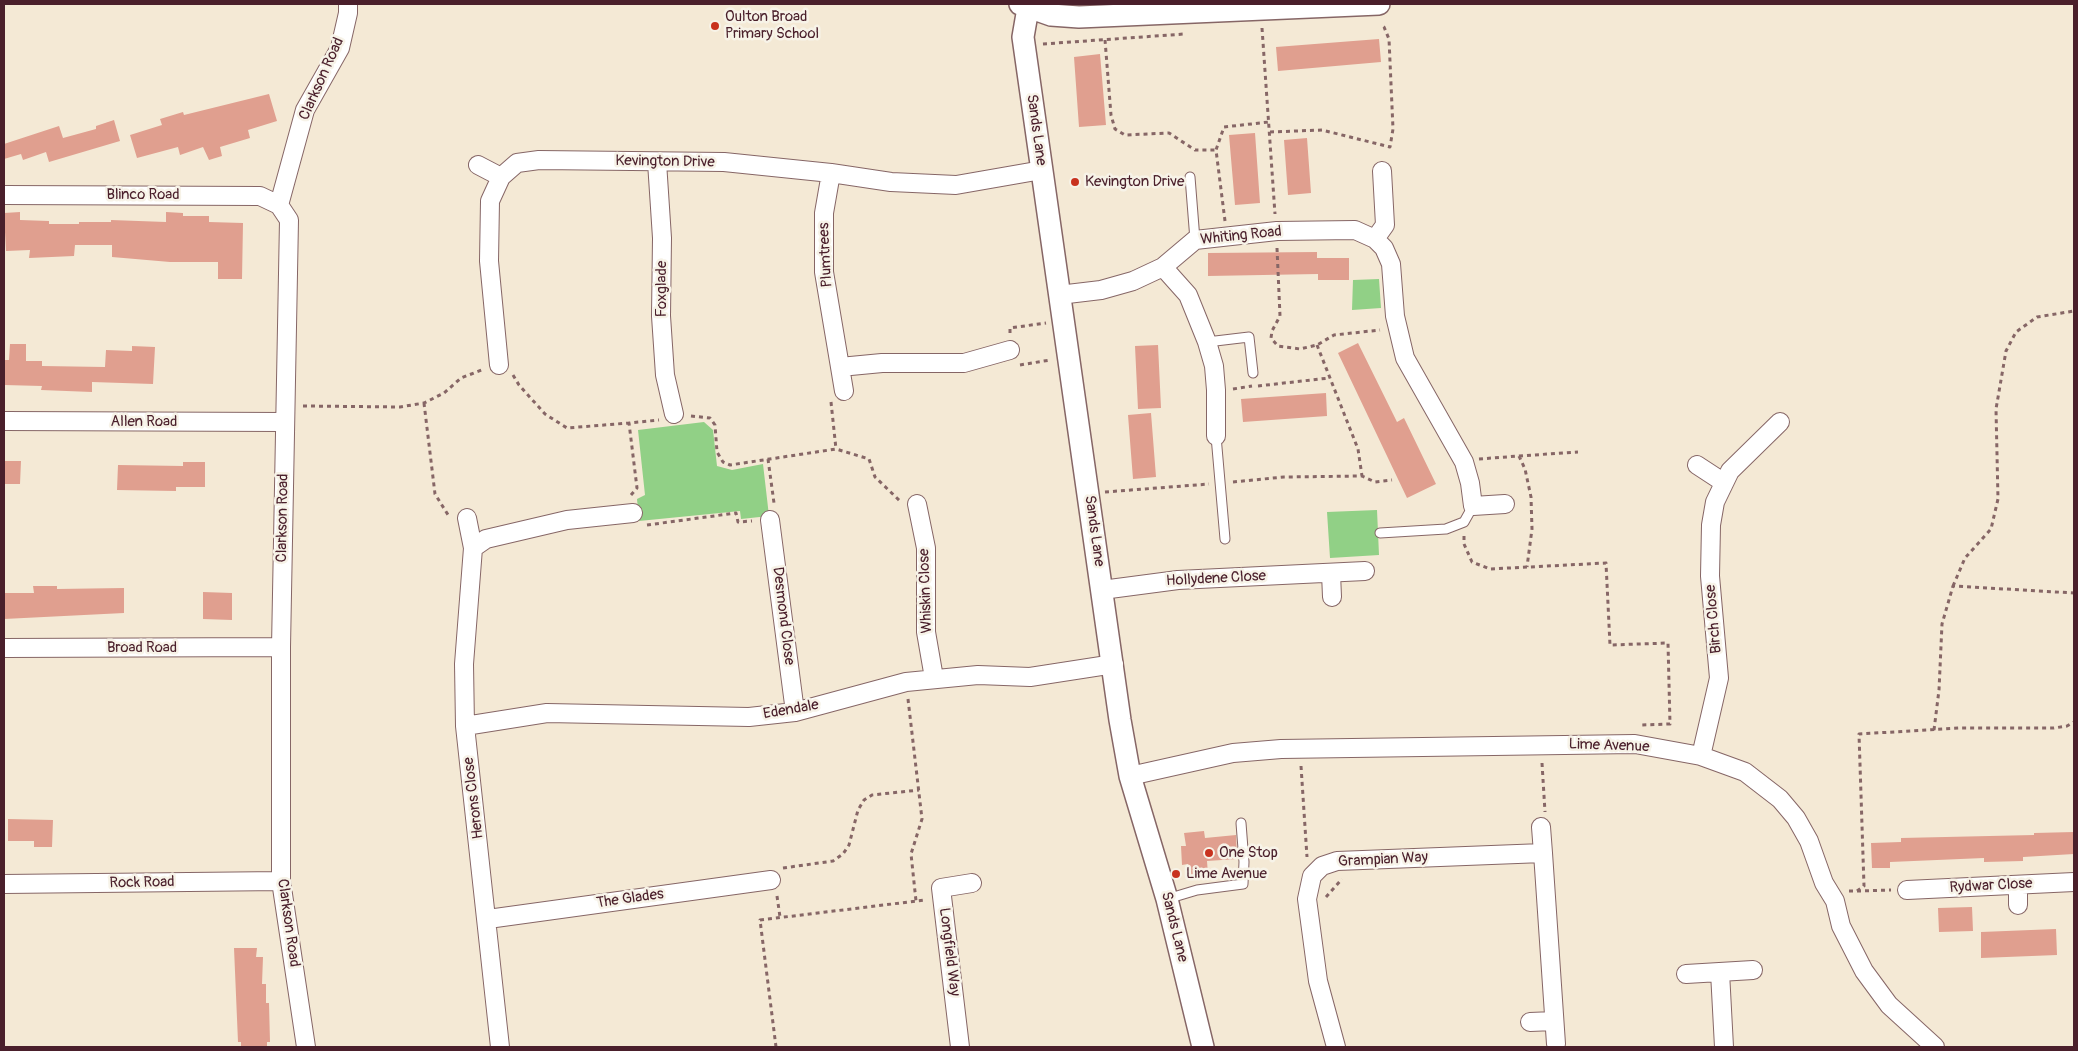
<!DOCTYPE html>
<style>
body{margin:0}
#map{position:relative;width:2078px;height:1051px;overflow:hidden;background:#f4e9d5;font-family:Pangolin,sans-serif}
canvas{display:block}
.frame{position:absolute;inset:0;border:5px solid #4a1f2b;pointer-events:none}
</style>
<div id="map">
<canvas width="2078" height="1051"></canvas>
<div class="frame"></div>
</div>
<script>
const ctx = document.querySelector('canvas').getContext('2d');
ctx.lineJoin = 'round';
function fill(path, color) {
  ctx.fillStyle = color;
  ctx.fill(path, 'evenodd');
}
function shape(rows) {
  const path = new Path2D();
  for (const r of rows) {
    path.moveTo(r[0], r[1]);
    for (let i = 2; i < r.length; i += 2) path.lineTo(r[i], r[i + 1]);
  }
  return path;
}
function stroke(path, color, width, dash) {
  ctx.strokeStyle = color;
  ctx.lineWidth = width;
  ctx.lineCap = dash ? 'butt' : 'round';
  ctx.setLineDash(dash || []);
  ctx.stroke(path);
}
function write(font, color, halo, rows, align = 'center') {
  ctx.font = font + ' Pangolin,sans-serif';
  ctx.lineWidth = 5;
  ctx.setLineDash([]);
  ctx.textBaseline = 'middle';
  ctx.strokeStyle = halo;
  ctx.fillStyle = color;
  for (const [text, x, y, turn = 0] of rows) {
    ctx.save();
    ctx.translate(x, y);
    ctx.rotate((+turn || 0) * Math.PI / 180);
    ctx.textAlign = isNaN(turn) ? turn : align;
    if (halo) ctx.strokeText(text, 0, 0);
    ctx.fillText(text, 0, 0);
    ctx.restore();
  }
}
const green = shape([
 [1379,279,1381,308,1352,310,1353,280],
 [704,422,713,430,717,466,732,470,763,464,769,516,741,519,740,511,639,521,637,499,645,495,638,430],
 [1377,510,1379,555,1330,558,1327,512]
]);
const building = shape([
 [1379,39,1381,62,1278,71,1276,47],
 [1100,54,1106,125,1079,127,1074,57],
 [269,94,277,121,248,130,250,138,220,147,222,156,209,160,203,147,180,155,178,147,137,158,130,135,162,125,160,119,183,112,184,115],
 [114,120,120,141,49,162,46,152,23,160,21,154,4,159,4,144,59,126,63,138,96,129,96,126],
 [1255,133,1260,203,1235,205,1229,135],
 [1307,138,1311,193,1288,195,1284,140],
 [20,212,20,220,49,221,49,224,79,224,79,222,111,222,111,220,166,222,166,212,183,213,183,216,209,216,209,222,243,223,242,279,218,279,218,262,170,262,112,257,112,245,75,245,74,256,29,258,30,250,6,251,4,213],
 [1317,252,1317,258,1349,258,1349,280,1318,280,1318,274,1208,276,1208,253],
 [1358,343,1397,422,1404,418,1436,484,1407,498,1338,353],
 [10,344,26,344,26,361,42,361,42,366,105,367,106,350,132,351,132,346,155,347,153,384,92,382,92,392,41,390,42,386,4,385,4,360,9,360],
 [1158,345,1161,408,1138,409,1135,346],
 [1326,393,1327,416,1243,422,1241,399],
 [1151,413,1156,477,1133,479,1128,415],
 [4,461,21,461,20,484,4,484],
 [183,462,205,462,205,487,176,487,176,491,117,490,118,465,183,466],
 [33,586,57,586,57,589,124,588,124,613,4,619,4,593,34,593],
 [203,592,232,593,232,620,203,619],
 [8,819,53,820,52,847,34,847,34,841,8,841],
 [1204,831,1205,838,1236,835,1237,859,1207,861,1208,875,1189,877,1188,864,1182,865,1181,846,1186,846,1184,833],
 [2074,832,2074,854,2023,857,2023,861,1984,862,1984,858,1890,862,1890,868,1872,868,1871,843,1901,842,1901,838,2034,835,2034,833],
 [1972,907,1973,931,1939,932,1938,908],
 [2056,929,2057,955,1981,958,1981,932],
 [234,948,257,948,256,957,263,957,262,984,266,984,266,1003,269,1003,270,1042,267,1042,267,1047,241,1047,241,1042,238,1042]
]);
const path = shape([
 [1262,28,1275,214],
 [1105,40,1111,115,1115,129,1125,135,1169,133,1195,150,1216,150],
 [1043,44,1184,34],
 [1270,132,1322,130,1390,147,1393,129,1389,39,1384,27,1381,24],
 [1225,221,1216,150,1224,127,1269,122],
 [1277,248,1280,316,1272,331,1271,338,1278,346,1300,349,1317,345,1334,335,1380,330],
 [1010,333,1010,328,1046,323],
 [1317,345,1358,449,1362,476],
 [1020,365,1050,360],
 [513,375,519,385,545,414,567,428,629,423],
 [1258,386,1329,378],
 [1233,389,1252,386],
 [831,402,836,449],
 [424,403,435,494,450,518],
 [303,406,400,407,424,403,444,393,461,378,484,369],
 [691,416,710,418,715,425,717,452,723,462,730,465,836,449,869,459,875,477,900,501],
 [1519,456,1578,452],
 [768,459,774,503],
 [1479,459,1519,456,1525,469,1531,497,1532,529,1527,567],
 [1233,482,1284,477,1362,476,1375,482,1392,480],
 [1105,492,1209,484],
 [631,495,637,488,629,423,659,420],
 [647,525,736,513,738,522,752,521],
 [1464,536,1464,544,1472,562,1490,569,1606,563,1610,645,1668,643,1670,724,1640,725],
 [1953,586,1965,558,1991,529,1998,499,1996,409,2006,351,2016,332,2037,317,2074,311],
 [908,699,922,819,911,854,916,901],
 [1934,730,1939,690,1942,624,1953,586,2074,593],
 [1542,763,1545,812],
 [1301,766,1307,857],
 [783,868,833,861,843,854,849,845,858,810,864,800,872,795,919,790],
 [1849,891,1857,891,1864,886,1859,734,1960,728,2054,728,2067,726,2074,722],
 [1857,891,1891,890],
 [777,896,780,917],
 [1326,897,1342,879],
 [776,1047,760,920,925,900]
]);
const service = shape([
 [1190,177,1195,240],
 [1207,342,1249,337,1253,373],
 [1216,436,1225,539],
 [1380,533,1446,529,1464,522,1473,506],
 [1167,899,1197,890,1243,884,1244,862,1241,823]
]);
const minor = shape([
 [657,162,662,238,661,316,665,375,674,414],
 [478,165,501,177],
 [1382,171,1385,225,1375,239,1384,248,1391,264,1395,316,1405,358,1464,462,1470,483,1473,506,1505,504],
 [831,173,824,213,824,272,840,367,882,363,964,363,1010,350],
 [4,195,260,196,279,205],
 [1163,267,1188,295,1207,342,1214,366,1216,390,1216,436],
 [1059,295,1101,290,1133,281,1163,267,1195,240,1277,231,1355,230,1375,239],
 [499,365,489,261,490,201,501,177,517,163,539,160,724,162,831,173,891,182,956,185,1042,170],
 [840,367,844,391],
 [4,421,285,422],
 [1697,465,1723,482],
 [917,504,926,548,926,632,934,678],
 [467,518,473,548],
 [770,520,795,712],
 [1331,573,1332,597],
 [1102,590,1178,580,1365,571],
 [4,648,281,647],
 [465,726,547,713,749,717,795,712,906,682,978,675,1030,677,1114,664],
 [1701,756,1719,678,1710,576,1711,525,1715,502,1730,471,1780,422],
 [1130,776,1233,753,1281,749,1635,744,1701,756,1745,772,1780,799,1796,818,1809,841,1824,883,1835,901,1841,926,1864,971,1889,1005,1935,1047],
 [1541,827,1543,853],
 [4,884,281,881],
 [2018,885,2018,905],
 [1907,890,2074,882],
 [488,919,771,880],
 [1720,972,1724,1047],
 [1686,974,1753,970],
 [1530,1022,1554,1021],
 [306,1047,281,881,281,647,289,220,279,205,305,110,340,48,348,13,348,4],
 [500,1047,465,726,464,664,473,548,486,539,567,520,633,513],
 [960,1047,941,888,972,883],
 [1336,1047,1318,981,1307,899,1312,876,1322,866,1337,861,1543,853,1556,1044]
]);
const tertiary = shape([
 [1020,4,1051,15,1079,17,1379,4],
 [1028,8,1023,37,1120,720,1130,776,1167,899,1203,1047]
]);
const markers = [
 [715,26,5,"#c8321e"],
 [1075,182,5,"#c8321e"],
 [1209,853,5,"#c8321e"],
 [1176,874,5,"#c8321e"]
];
const poiNames = [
 ["Oulton Broad",725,17],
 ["Primary School",725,34],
 ["Kevington Drive",1085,182],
 ["One Stop",1219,853],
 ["Lime Avenue",1186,874]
];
const streetNames = [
 ["Clarkson Road",322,79,-66],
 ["Sands Lane",1036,130,82],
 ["Kevington Drive",665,162,1],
 ["Blinco Road",143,195],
 ["Whiting Road",1241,236,-6],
 ["Plumtrees",826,255,-93],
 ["Foxglade",662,289,-90],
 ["Allen Road",144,422],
 ["Clarkson Road",283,518,-89],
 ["Sands Lane",1094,531,82],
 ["Hollydene Close",1216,579,-3],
 ["Whiskin Close",926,591,-92],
 ["Desmond Close",783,616,83],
 ["Birch Close",1714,619,-95],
 ["Broad Road",142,648],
 ["Edendale",791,710,-10],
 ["Lime Avenue",1609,746,2],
 ["Herons Close",474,798,-97],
 ["Grampian Way",1383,860,-3],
 ["Rock Road",142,883,-1],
 ["Rydwar Close",1991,886,-3],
 ["The Glades",630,899,-8],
 ["Clarkson Road",288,923,82],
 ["Sands Lane",1174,927,76],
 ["Longfield Way",949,952,83]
];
fill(green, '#91d086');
fill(building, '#e09f8f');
stroke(service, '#866666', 11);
stroke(minor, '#866666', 20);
stroke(tertiary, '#866666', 24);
stroke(path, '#866666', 3, [4, 4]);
stroke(service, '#fff', 9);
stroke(minor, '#fff', 18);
stroke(tertiary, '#fff', 21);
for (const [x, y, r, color] of markers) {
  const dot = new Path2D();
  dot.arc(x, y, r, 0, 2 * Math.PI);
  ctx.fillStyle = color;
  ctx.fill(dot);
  stroke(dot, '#f7f3e8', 2);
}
write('15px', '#4a1f2b', '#f7f3e8', poiNames, 'left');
write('15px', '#4a1f2b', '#f7f3e8', streetNames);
</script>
